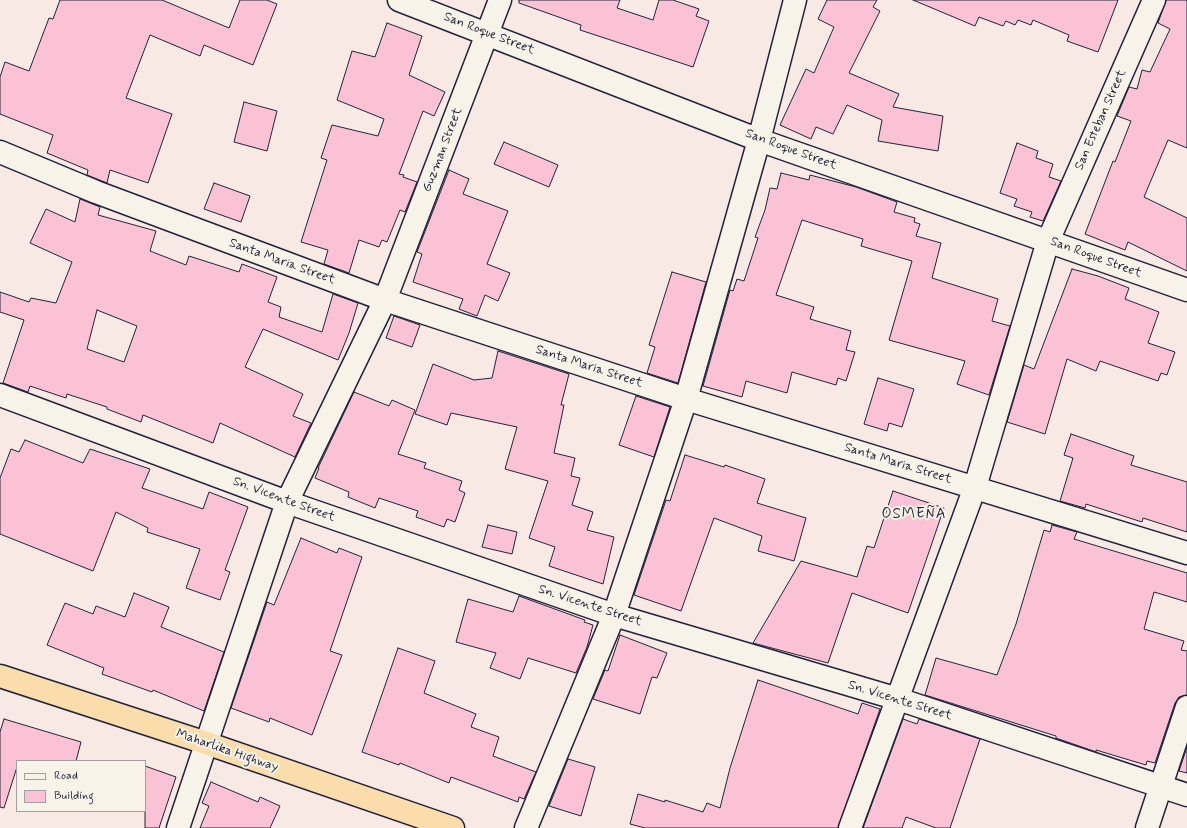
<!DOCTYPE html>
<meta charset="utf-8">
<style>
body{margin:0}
#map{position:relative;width:1187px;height:828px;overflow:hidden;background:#f8e9e4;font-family:Mynerve,sans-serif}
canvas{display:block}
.legend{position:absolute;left:16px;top:760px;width:130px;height:52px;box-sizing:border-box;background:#f7f3e8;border:1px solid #a29fa3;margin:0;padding:5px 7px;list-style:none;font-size:12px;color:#22223b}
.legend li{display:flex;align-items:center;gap:8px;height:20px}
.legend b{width:20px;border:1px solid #a29fa3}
</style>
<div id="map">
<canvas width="1187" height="828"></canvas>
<ul class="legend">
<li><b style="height:5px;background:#f7f3e8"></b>Road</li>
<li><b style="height:11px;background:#fbc2d6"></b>Building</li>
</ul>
</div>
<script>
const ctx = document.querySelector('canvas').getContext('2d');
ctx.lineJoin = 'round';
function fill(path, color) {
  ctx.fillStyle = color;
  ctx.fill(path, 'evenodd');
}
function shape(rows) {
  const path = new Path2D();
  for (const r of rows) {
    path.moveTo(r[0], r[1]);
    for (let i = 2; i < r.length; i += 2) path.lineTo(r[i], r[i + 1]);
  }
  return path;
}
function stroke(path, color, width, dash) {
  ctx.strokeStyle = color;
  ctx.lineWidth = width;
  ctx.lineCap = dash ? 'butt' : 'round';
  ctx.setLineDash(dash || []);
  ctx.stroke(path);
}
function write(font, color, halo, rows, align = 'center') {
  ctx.font = font + ' Mynerve,sans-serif';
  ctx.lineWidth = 4;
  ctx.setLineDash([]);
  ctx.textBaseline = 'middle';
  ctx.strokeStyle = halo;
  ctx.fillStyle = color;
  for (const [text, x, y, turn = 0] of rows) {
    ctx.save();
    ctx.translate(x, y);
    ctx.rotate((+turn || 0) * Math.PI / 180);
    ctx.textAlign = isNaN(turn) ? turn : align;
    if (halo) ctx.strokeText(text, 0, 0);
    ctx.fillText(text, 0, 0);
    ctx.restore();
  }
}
const building = shape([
 [60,0,162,0,229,28,240,0,267,0,277,4,253,65,204,45,200,56,150,35,126,98,172,114,148,183,110,170,107,183,87,175,88,170,47,153,53,135,0,114,0,77,5,62,29,71,49,18,53,19,60,0],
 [519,0,620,0,617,8,653,20,659,0,673,0,699,9,696,16,709,21,693,67,580,30,581,25,519,3,519,0],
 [827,0,877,0,873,7,880,11,849,73,899,94,893,107,943,116,938,151,878,141,882,120,847,105,833,134,816,127,811,139,780,125,806,69,814,73,834,27,818,19,827,0],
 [913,0,1118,0,1098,52,1067,41,1069,35,1033,20,1031,25,1018,20,1015,25,1006,21,1003,26,979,17,975,26,913,0],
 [1166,0,1187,0,1187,148,1168,140,1144,197,1187,218,1187,271,1128,242,1125,250,1085,234,1113,161,1115,162,1131,121,1117,116,1129,87,1137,89,1142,70,1150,72,1170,29,1158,23,1166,0],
 [387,23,422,36,409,75,445,92,434,116,423,111,399,174,404,175,403,177,417,182,405,212,400,210,387,242,382,240,379,247,359,240,349,273,324,264,328,250,301,242,327,160,321,158,332,125,378,136,384,119,337,100,352,51,375,57,387,23],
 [244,102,277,111,267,151,234,142,244,102],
 [504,142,558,165,549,187,494,164,504,142],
 [1017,143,1038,151,1036,158,1053,164,1049,177,1061,181,1043,221,1030,217,1032,212,1014,206,1017,199,1000,193,1017,143],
 [449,170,469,179,463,194,508,211,487,264,510,273,498,301,485,295,477,316,459,309,463,299,413,282,422,254,417,252,449,170],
 [781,173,809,180,810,175,856,187,897,202,894,212,915,218,914,222,920,224,916,236,941,243,932,278,998,299,992,321,1010,326,989,395,957,384,965,361,889,340,912,261,861,246,863,239,802,220,776,295,814,307,810,319,851,331,846,350,855,352,846,381,838,378,836,385,792,372,787,393,746,381,742,397,703,386,730,290,733,291,737,279,744,281,758,238,755,237,765,210,770,188,777,189,781,173],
 [214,183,250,196,241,222,204,209,214,183],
 [80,199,100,207,98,215,156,231,150,251,186,265,189,256,239,272,242,264,277,277,268,302,281,307,279,317,322,332,333,294,358,303,349,333,338,360,263,329,245,367,303,394,293,416,311,423,295,457,220,423,213,443,143,415,141,422,107,409,107,407,67,394,66,398,30,386,28,392,3,383,24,320,0,312,0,292,29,302,31,298,56,303,72,262,30,243,46,209,75,222,80,199],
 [97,310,137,326,124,362,87,349,97,310],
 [1072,269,1098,276,1129,288,1125,299,1159,312,1148,343,1175,352,1167,375,1161,373,1158,381,1100,361,1096,371,1067,359,1045,434,1007,422,1024,365,1034,369,1072,269],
 [672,272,706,282,678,383,647,373,655,347,649,345,672,272],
 [394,316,420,325,412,347,386,338,394,316],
 [498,351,569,374,561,405,564,405,554,453,575,458,571,476,580,478,572,505,593,512,587,530,614,537,603,584,549,566,555,547,529,538,548,481,505,469,517,427,451,413,447,425,415,414,433,364,474,380,492,378,498,351],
 [878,378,914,389,902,427,889,423,887,431,864,424,878,378],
 [354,392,389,406,392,400,415,410,398,454,426,463,424,468,462,481,459,490,465,493,455,522,447,519,444,527,416,517,418,511,379,498,375,508,348,497,349,492,315,478,319,468,318,468,354,392],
 [636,396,670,407,654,457,619,445,636,396],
 [1071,434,1134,456,1131,465,1187,482,1187,532,1143,518,1142,522,1086,504,1085,508,1060,501,1073,458,1064,455,1071,434],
 [25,440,83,463,90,449,150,469,142,488,203,509,209,492,248,507,225,570,230,572,220,600,186,588,200,549,147,532,148,528,116,512,93,571,0,534,0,478,11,449,19,452,25,440],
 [685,455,724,467,725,465,765,479,757,503,806,518,794,561,758,551,762,536,714,518,681,611,634,595,666,500,670,501,685,455],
 [893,491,944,508,908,613,852,593,828,663,753,643,801,561,857,577,867,546,874,548,893,491],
 [488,525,517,532,512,554,482,547,488,525],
 [1052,525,1077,532,1074,539,1187,573,1187,602,1154,592,1144,629,1184,641,1181,650,1187,651,1187,695,1179,697,1175,703,1155,763,1147,761,1146,765,1096,750,1096,752,1056,738,1056,736,925,695,936,658,997,675,1016,624,1044,530,1050,532,1052,525],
 [301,538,337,553,339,548,362,557,330,651,342,655,312,735,270,718,269,722,231,708,267,602,274,605,301,538],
 [134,593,169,607,161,627,224,652,204,711,153,690,152,692,102,674,104,668,47,645,65,603,93,614,96,606,125,617,134,593],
 [519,596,585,620,584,622,593,625,587,647,576,673,528,658,520,679,490,668,496,653,456,642,468,599,513,612,519,596],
 [620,635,667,653,657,678,652,677,640,714,593,699,605,670,608,671,620,635],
 [398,648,435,661,424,693,476,714,471,727,499,737,493,756,536,772,524,799,519,797,518,802,451,777,449,783,400,763,399,765,362,752,398,648],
 [758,680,858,714,862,703,880,709,838,828,645,828,630,824,638,794,665,802,665,800,703,812,707,803,720,808,730,768,758,680],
 [4,719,81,742,76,761,17,761,17,767,4,808,0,807,0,732,4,719],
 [903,719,917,724,919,719,980,739,950,828,936,828,906,817,902,828,863,828,903,719],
 [1187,747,1187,773,1179,771,1187,747],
 [568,759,595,767,581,816,549,806,568,759],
 [145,766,176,777,159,828,145,828,145,766],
 [211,782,258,802,260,797,280,806,270,828,200,828,209,806,202,803,211,782]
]);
const minor = shape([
 [399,0,759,140,1187,290],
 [0,152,96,192,385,300,686,399,1187,553],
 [0,395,287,502,614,615,898,699,1187,795],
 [178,828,287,502,385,300,500,0],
 [526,828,614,615,686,399,759,140,795,0],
 [850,828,975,487,1048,241,1154,0],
 [1147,828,1187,707]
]);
const highway = shape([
 [0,676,206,743,453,828]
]);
const streetNames = [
 ["San Roque Street",489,34,21],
 ["San Esteban Street",1101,120,-66],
 ["Guzman Street",443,150,-69],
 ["San Roque Street",791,150,20],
 ["San Roque Street",1096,258,20],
 ["Santa Maria Street",282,262,20],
 ["Santa Maria Street",589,367,18],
 ["Santa Maria Street",898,464,17],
 ["Sn. Vicente Street",284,500,20],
 ["Sn. Vicente Street",590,606,18],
 ["Sn. Vicente Street",900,701,17],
 ["Maharlika Highway",227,751,19]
];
const quarterNames = [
 ["OSMEÑA",914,515]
];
fill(building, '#fbc2d6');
stroke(building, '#22223b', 1);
stroke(minor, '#22223b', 25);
stroke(highway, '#22223b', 25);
stroke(minor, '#f7f3e8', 22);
stroke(highway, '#fbddab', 22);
write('13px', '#22223b', '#f7f3e8', streetNames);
ctx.letterSpacing = '1px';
write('15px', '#22223b', '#f7f3e8', quarterNames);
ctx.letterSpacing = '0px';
</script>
